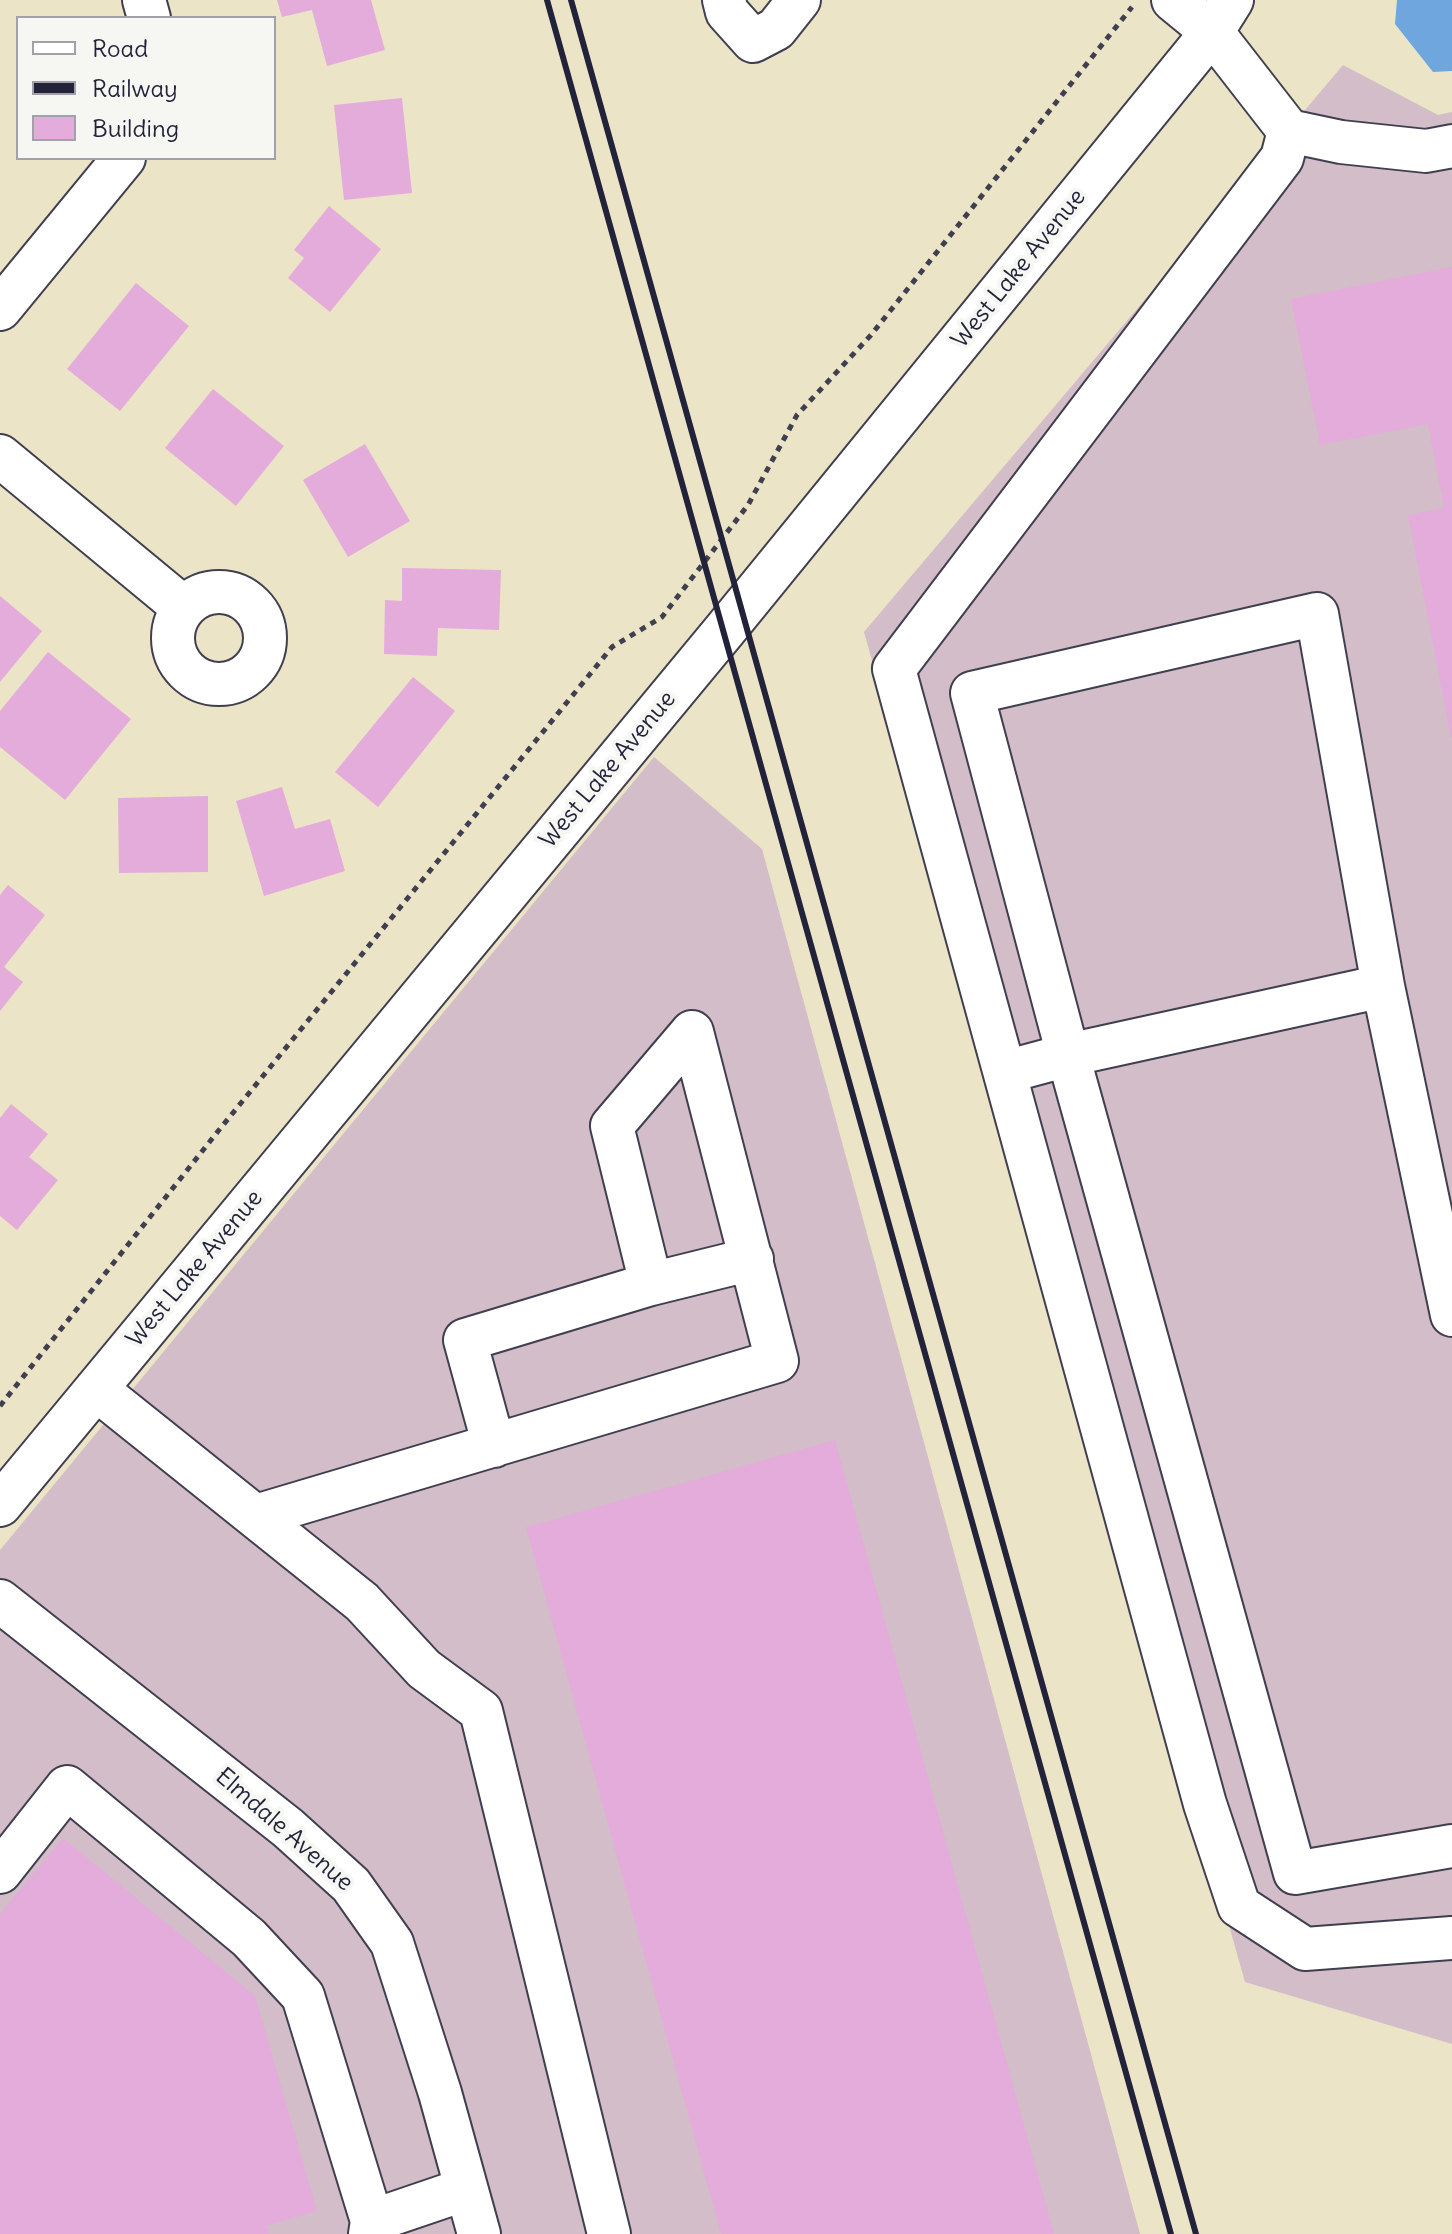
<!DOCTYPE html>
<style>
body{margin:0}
#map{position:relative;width:1452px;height:2234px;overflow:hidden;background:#ece4c7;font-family:Delius,sans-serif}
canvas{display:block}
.legend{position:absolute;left:16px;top:16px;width:260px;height:144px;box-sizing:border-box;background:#f6f6f2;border:2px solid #a1a1a9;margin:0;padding:10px 14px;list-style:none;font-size:24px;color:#22223b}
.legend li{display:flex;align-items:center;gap:16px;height:40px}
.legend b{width:40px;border:2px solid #a1a1a9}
</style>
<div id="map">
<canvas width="1452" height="2234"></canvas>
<ul class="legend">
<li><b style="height:10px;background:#fff"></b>Road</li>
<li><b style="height:10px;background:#22223b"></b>Railway</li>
<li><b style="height:22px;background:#e4acda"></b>Building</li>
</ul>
</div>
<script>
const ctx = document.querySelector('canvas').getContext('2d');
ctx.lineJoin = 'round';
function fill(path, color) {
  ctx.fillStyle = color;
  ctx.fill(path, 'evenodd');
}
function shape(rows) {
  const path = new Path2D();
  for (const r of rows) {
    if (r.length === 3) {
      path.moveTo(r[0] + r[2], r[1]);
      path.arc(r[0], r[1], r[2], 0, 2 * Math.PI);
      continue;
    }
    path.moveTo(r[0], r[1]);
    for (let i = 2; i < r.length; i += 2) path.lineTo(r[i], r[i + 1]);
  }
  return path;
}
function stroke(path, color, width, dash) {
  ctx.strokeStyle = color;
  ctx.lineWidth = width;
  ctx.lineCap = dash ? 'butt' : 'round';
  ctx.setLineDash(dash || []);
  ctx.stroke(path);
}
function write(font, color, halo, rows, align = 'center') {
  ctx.font = font + ' Delius,sans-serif';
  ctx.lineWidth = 8;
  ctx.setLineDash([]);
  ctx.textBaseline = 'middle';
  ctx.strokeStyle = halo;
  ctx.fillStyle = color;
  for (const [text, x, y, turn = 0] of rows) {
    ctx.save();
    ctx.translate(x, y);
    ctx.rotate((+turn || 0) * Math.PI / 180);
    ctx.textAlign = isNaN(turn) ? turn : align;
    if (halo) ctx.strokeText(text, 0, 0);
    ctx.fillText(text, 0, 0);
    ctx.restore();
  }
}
const industrial = shape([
 [1343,65,1438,115,1452,112,1452,2044,1245,1982,864,632],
 [654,757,762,849,1140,2234,0,2234,0,1550]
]);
const water = shape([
 [1397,0,1452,0,1452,71,1433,72,1395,24]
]);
const building = shape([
 [277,0,371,0,385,50,327,66,312,10,282,17],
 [402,98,412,193,344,200,334,105],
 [329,206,381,249,330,312,288,278,304,258,294,250],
 [1452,267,1452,737,1451,737,1408,515,1444,508,1428,424,1320,445,1291,299],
 [136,283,189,326,120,411,67,369],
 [213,389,284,446,236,506,165,448],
 [365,444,410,521,348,557,303,480],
 [402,568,501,570,499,630,438,628,437,656,384,654,385,600,402,601],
 [0,596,42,631,0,682],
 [48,652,131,719,65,800,0,747,0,711],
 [413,677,455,711,378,807,335,772],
 [282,787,295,829,330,819,345,871,264,896,236,801],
 [208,796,208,872,119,873,118,798],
 [8,885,45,915,4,967,23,982,0,1011,0,895],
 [11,1104,48,1134,29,1157,58,1180,17,1230,0,1216,0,1118],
 [835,1440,1054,2234,721,2234,526,1527],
 [63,1838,255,1996,317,2211,266,2226,269,2234,0,2234,0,1914]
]);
const path = shape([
 [0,1406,219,1130,612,647,662,617,748,505,797,415,871,335,1132,7]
]);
const minor = shape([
 [144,0,149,18],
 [724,0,727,12,753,41,776,29,799,0],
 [1173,0,1212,32,1289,131,1282,158,894,669,1205,1804,1239,1906,1305,1949,1452,1938],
 [1289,131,1341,142,1426,151,1452,146],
 [0,309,124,158],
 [0,456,184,608],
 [219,638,46],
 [1383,986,1452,1315],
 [1005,1072,1068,1055,972,693,1317,614,1383,986,1068,1055,1295,1873,1452,1846],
 [651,1284,752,1259],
 [96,1389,362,1602,424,1669,481,1711,609,2234],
 [494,1446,465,1340,651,1284,612,1126,692,1032],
 [0,1505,724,631,1212,32,1232,0],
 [256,1516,777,1361,692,1032],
 [0,1601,288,1828,351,1885,392,1943,440,2093,479,2234],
 [0,1872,67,1787,249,1938,303,1996,372,2221],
 [370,2234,372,2221,466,2189]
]);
const rail = shape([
 [547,0,1171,2234],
 [571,0,1196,2234]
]);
const streetNames = [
 ["West Lake Avenue",1019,269,-51],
 ["West Lake Avenue",608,770,-50],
 ["West Lake Avenue",195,1269,-50],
 ["Elmdale Avenue",284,1830,41]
];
fill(industrial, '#d2bdc8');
fill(water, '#70a6de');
fill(building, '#e4acda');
stroke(minor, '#403f50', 46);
stroke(path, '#403f50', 5, [6, 6]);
stroke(minor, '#fff', 42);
stroke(rail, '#22223b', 6);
write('24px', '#22223b', '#f6f6f2', streetNames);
</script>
